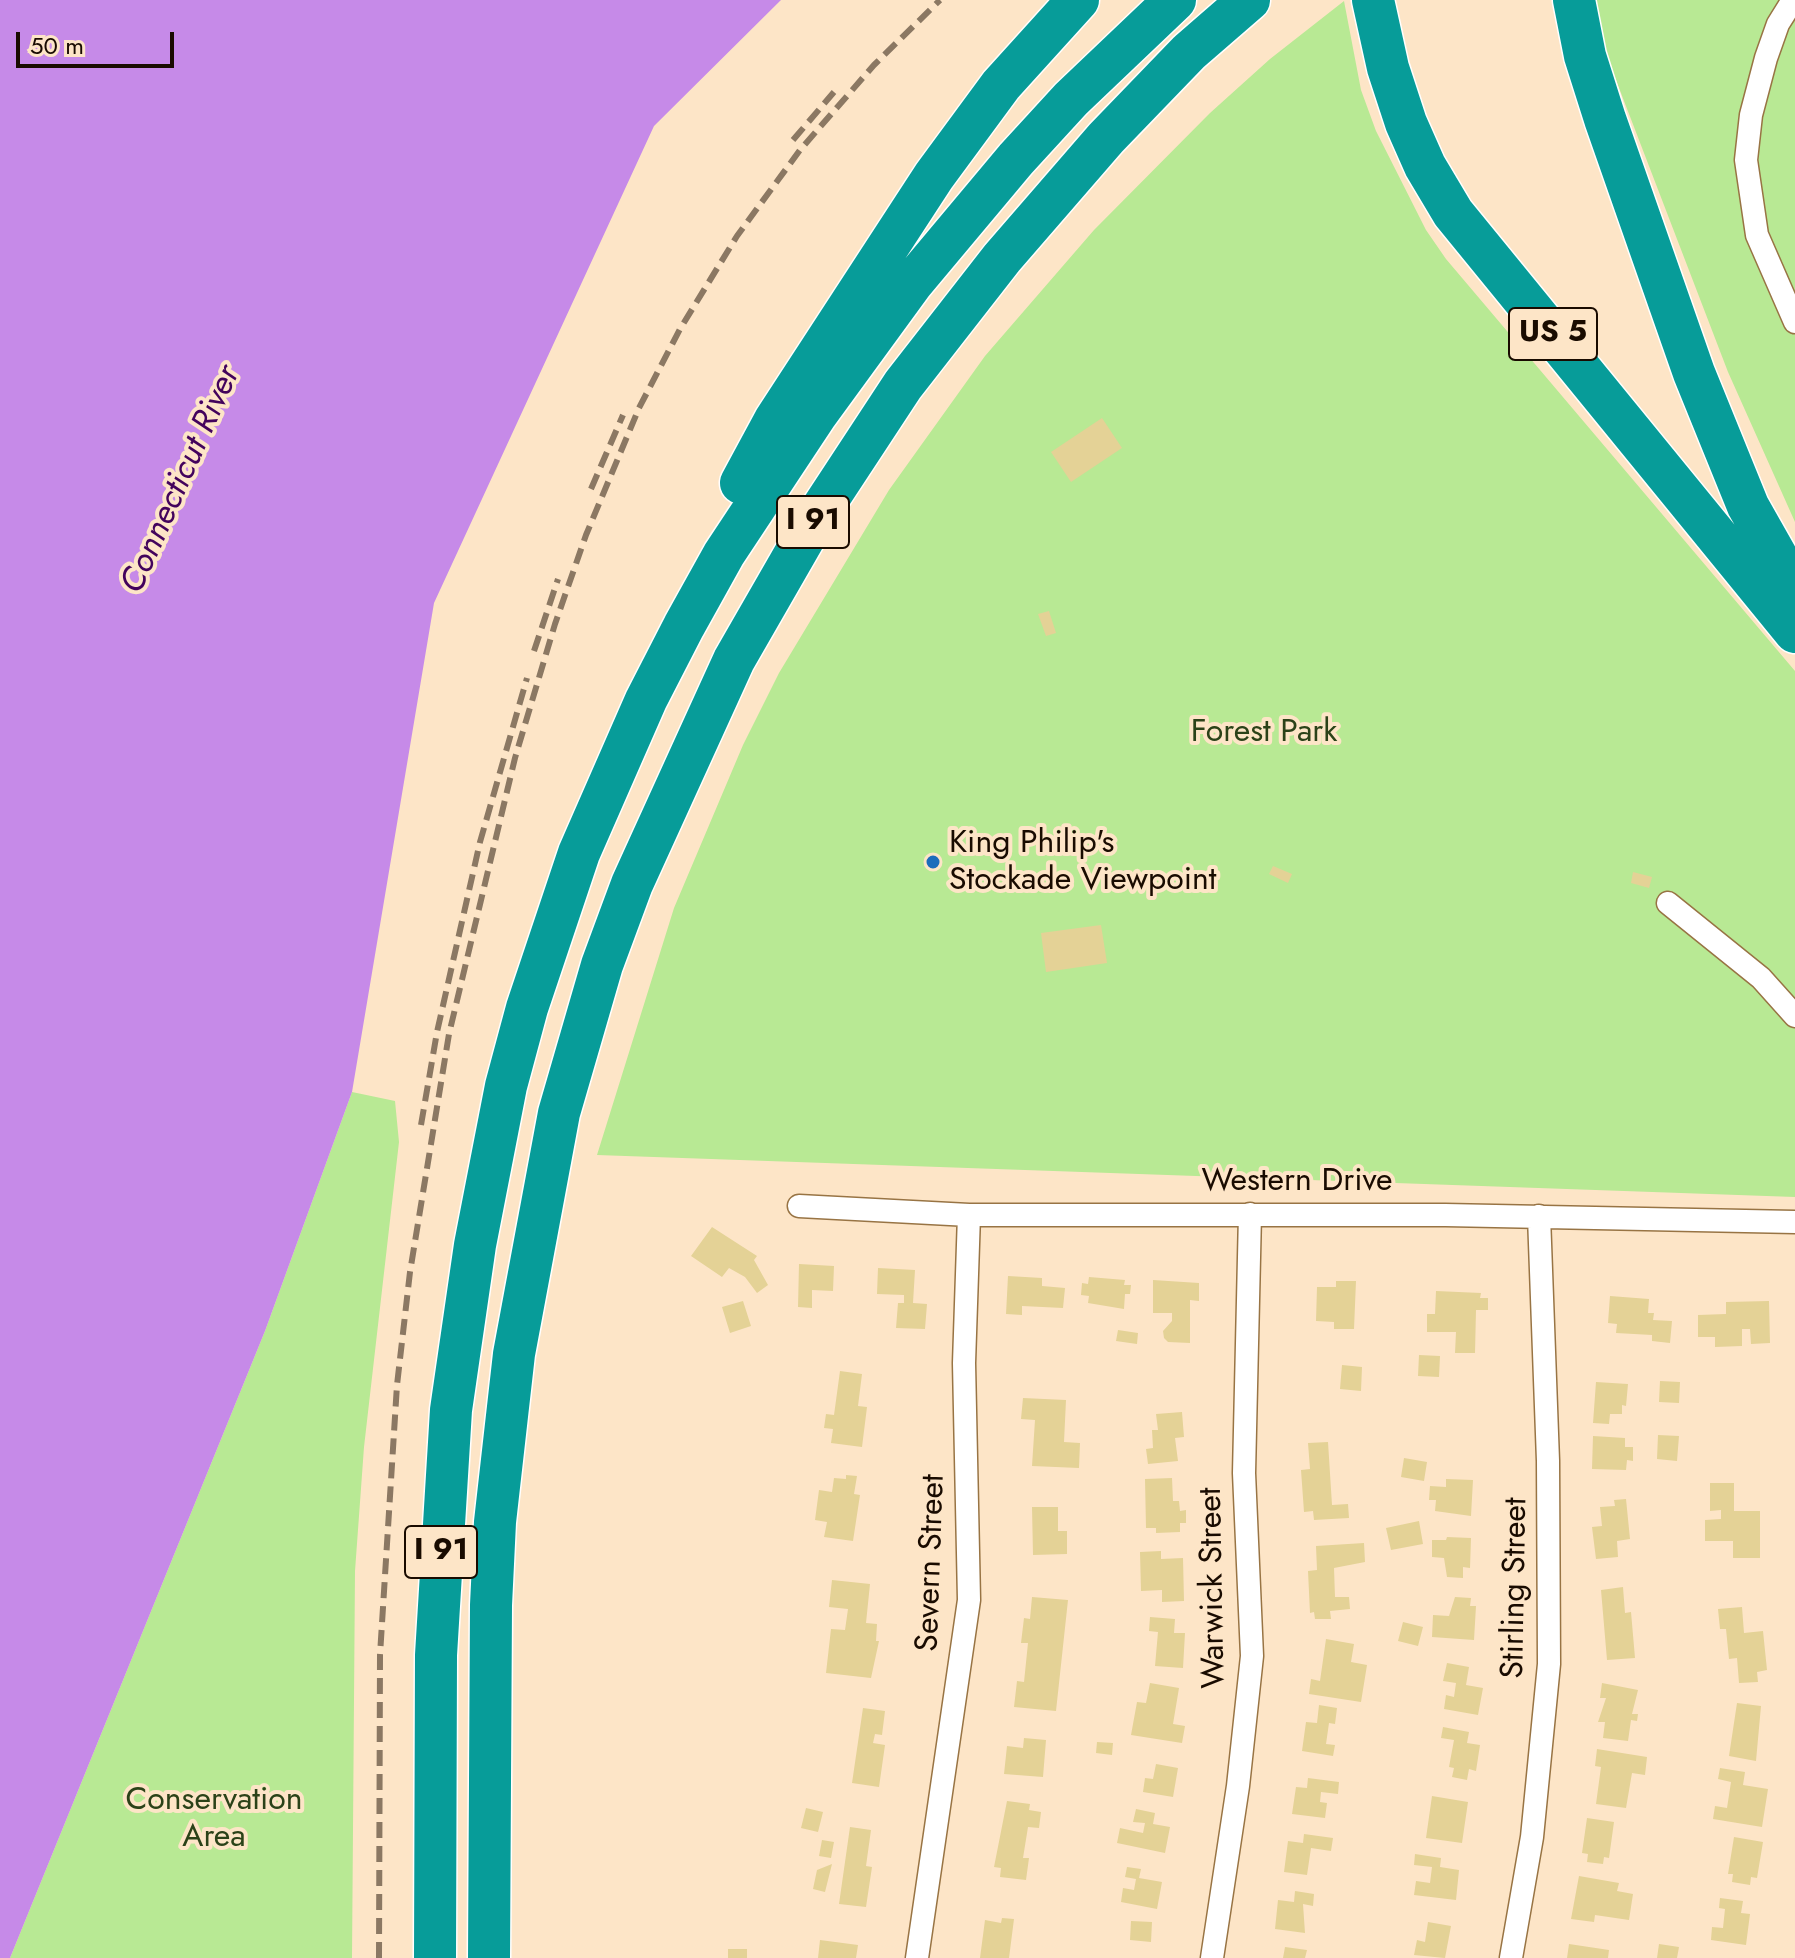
<!DOCTYPE html>
<style>
body{margin:0}
#map{position:relative;width:1795px;height:1958px;overflow:hidden;background:#fde5c7;font-family:Jost,sans-serif}
canvas{display:block}
.scale{position:absolute;left:16px;top:32px;width:158px;height:36px;box-sizing:border-box;border:4px solid #190b00;border-top:0;padding-left:10px;font-size:24px;line-height:28px;white-space:nowrap;color:#190b00;-webkit-text-stroke:6px #fde5c7;paint-order:stroke}
</style>
<div id="map">
<canvas width="1795" height="1958"></canvas>
<div class="scale">50 m</div>
</div>
<script>
const ctx = document.querySelector('canvas').getContext('2d');
ctx.lineJoin = 'round';
function fill(path, color) {
  ctx.fillStyle = color;
  ctx.fill(path, 'evenodd');
}
function shape(rows) {
  const path = new Path2D();
  for (const r of rows) {
    path.moveTo(r[0], r[1]);
    for (let i = 2; i < r.length; i += 2) path.lineTo(r[i], r[i + 1]);
  }
  return path;
}
function stroke(path, color, width, dash) {
  ctx.strokeStyle = color;
  ctx.lineWidth = width;
  ctx.lineCap = dash ? 'butt' : 'round';
  ctx.setLineDash(dash || []);
  ctx.stroke(path);
}
function write(font, color, halo, rows, align = 'center') {
  ctx.font = font + ' Jost,sans-serif';
  ctx.lineWidth = 8;
  ctx.setLineDash([]);
  ctx.textBaseline = 'middle';
  ctx.strokeStyle = halo;
  ctx.fillStyle = color;
  for (const [text, x, y, turn = 0] of rows) {
    ctx.save();
    ctx.translate(x, y);
    ctx.rotate((+turn || 0) * Math.PI / 180);
    ctx.textAlign = isNaN(turn) ? turn : align;
    if (halo) ctx.strokeText(text, 0, 0);
    ctx.fillText(text, 0, 0);
    ctx.restore();
  }
}
const green = shape([
 [1593,0,1795,0,1795,522,1728,372,1606,54],
 [1344,1,1361,90,1376,131,1426,230,1446,259,1795,671,1795,1197,597,1155,674,908,743,745,779,673,889,490,985,356,1094,230,1210,113,1270,59],
 [352,1092,395,1101,399,1142,364,1447,355,1571,352,1958,10,1958,265,1331]
]);
const water = shape([
 [0,0,781,0,654,126,434,603,352,1092,265,1331,10,1958,0,1958]
]);
const building = shape([
 [1102,418,1122,448,1071,482,1051,452],
 [1049,611,1056,633,1046,636,1038,614],
 [1273,866,1292,874,1288,883,1269,874],
 [1633,872,1652,877,1649,888,1631,883],
 [1101,925,1107,963,1046,972,1041,933],
 [712,1227,757,1256,754,1260,768,1285,757,1293,745,1277,729,1268,722,1277,691,1256],
 [799,1264,834,1266,833,1291,812,1290,812,1308,798,1307],
 [878,1268,915,1270,913,1303,927,1304,925,1329,896,1328,898,1303,904,1303,904,1295,877,1294],
 [1008,1276,1042,1278,1042,1286,1065,1288,1063,1308,1022,1306,1022,1315,1006,1314],
 [1089,1277,1125,1280,1124,1285,1131,1285,1130,1294,1125,1294,1124,1309,1088,1303,1089,1296,1081,1295,1082,1283,1088,1284],
 [1153,1280,1199,1283,1199,1301,1190,1300,1190,1343,1168,1342,1164,1338,1163,1331,1172,1321,1172,1313,1153,1313],
 [1336,1281,1356,1281,1354,1329,1334,1329,1334,1322,1316,1321,1317,1287,1336,1287],
 [1436,1291,1481,1293,1480,1298,1488,1298,1488,1310,1476,1310,1475,1353,1455,1353,1456,1332,1427,1332,1427,1314,1435,1314],
 [1610,1296,1649,1299,1648,1313,1654,1313,1653,1320,1672,1321,1670,1343,1652,1341,1652,1335,1616,1333,1617,1324,1608,1323],
 [743,1301,751,1326,730,1333,722,1307],
 [1769,1301,1770,1343,1751,1344,1750,1329,1742,1329,1742,1346,1715,1347,1715,1337,1698,1337,1698,1315,1726,1314,1726,1302],
 [1118,1330,1138,1333,1137,1344,1116,1341],
 [1419,1355,1440,1356,1439,1377,1418,1376],
 [1342,1365,1362,1367,1361,1391,1340,1389],
 [840,1371,862,1374,858,1406,867,1407,862,1447,831,1443,833,1429,824,1428,826,1414,834,1415],
 [1660,1381,1680,1382,1679,1403,1659,1402],
 [1596,1382,1628,1384,1626,1406,1622,1405,1622,1414,1610,1414,1609,1424,1593,1423],
 [1023,1398,1066,1400,1064,1442,1080,1443,1079,1468,1032,1466,1035,1420,1021,1419],
 [1182,1412,1184,1437,1175,1438,1178,1461,1148,1464,1146,1449,1153,1448,1152,1430,1158,1430,1156,1414],
 [1658,1435,1679,1436,1677,1461,1657,1459],
 [1593,1436,1625,1438,1625,1447,1633,1447,1633,1461,1627,1460,1626,1470,1592,1469],
 [1328,1442,1332,1505,1348,1504,1349,1518,1314,1520,1313,1511,1304,1512,1301,1470,1310,1469,1308,1443],
 [1404,1458,1427,1462,1424,1481,1401,1477],
 [846,1475,857,1476,854,1494,860,1495,853,1541,824,1537,827,1522,815,1520,819,1490,832,1492,834,1478,846,1479],
 [1172,1478,1173,1501,1179,1501,1180,1511,1186,1510,1186,1523,1180,1523,1180,1532,1156,1533,1156,1528,1146,1528,1145,1479],
 [1446,1479,1473,1480,1471,1516,1435,1511,1436,1500,1429,1500,1430,1486,1446,1487],
 [1710,1483,1734,1483,1734,1511,1760,1511,1760,1558,1733,1558,1733,1541,1705,1541,1705,1520,1721,1519,1721,1510,1710,1511],
 [1626,1499,1630,1539,1617,1541,1618,1557,1596,1559,1592,1527,1602,1526,1600,1507,1615,1506,1614,1500],
 [1032,1507,1058,1507,1058,1531,1067,1531,1067,1554,1033,1555],
 [1419,1521,1423,1544,1391,1550,1386,1528],
 [1447,1537,1471,1538,1470,1568,1463,1567,1463,1578,1447,1577,1444,1558,1432,1557,1432,1540,1446,1540],
 [1364,1543,1365,1562,1334,1568,1335,1597,1349,1597,1350,1609,1330,1611,1331,1619,1315,1619,1314,1612,1310,1613,1308,1571,1317,1570,1316,1546],
 [1161,1551,1161,1559,1183,1558,1184,1601,1162,1602,1162,1590,1141,1591,1140,1552],
 [832,1580,870,1584,866,1623,877,1624,876,1641,879,1641,871,1678,826,1673,831,1629,845,1630,848,1609,829,1607],
 [1623,1587,1625,1613,1631,1612,1635,1658,1607,1660,1601,1590],
 [1032,1597,1068,1600,1056,1711,1014,1707,1017,1681,1024,1682,1028,1643,1021,1643,1024,1618,1030,1619],
 [1455,1597,1471,1598,1470,1606,1476,1606,1474,1640,1432,1637,1433,1615,1449,1616],
 [1742,1607,1744,1633,1763,1631,1767,1670,1757,1672,1758,1682,1739,1683,1737,1658,1729,1659,1726,1629,1720,1629,1718,1609],
 [1150,1617,1175,1619,1174,1633,1185,1633,1183,1668,1155,1666,1158,1632,1149,1631],
 [1403,1622,1423,1627,1418,1646,1398,1641],
 [1326,1639,1354,1644,1351,1662,1367,1665,1361,1702,1309,1694,1311,1679,1320,1681],
 [1447,1663,1469,1667,1466,1685,1483,1688,1478,1715,1444,1709,1446,1695,1454,1697,1456,1683,1443,1681],
 [1150,1683,1179,1688,1173,1724,1185,1726,1182,1743,1131,1735,1137,1702,1146,1703],
 [1602,1683,1638,1690,1632,1714,1638,1714,1637,1721,1631,1720,1628,1741,1603,1738,1605,1722,1598,1722,1606,1698,1600,1698],
 [1737,1703,1761,1706,1756,1761,1729,1756],
 [1319,1705,1337,1708,1335,1724,1329,1723,1326,1744,1335,1745,1333,1756,1302,1751,1306,1722,1317,1723],
 [863,1708,885,1711,882,1735,875,1734,873,1743,885,1745,879,1787,852,1783],
 [1443,1727,1469,1732,1467,1743,1480,1745,1476,1771,1469,1769,1467,1780,1452,1777,1454,1768,1449,1767,1454,1740,1441,1738],
 [1024,1738,1046,1740,1043,1777,1004,1774,1007,1746,1023,1748],
 [1097,1742,1113,1743,1112,1755,1096,1753],
 [1597,1749,1647,1757,1645,1775,1632,1773,1626,1808,1596,1804,1601,1767,1595,1766],
 [1156,1764,1178,1768,1173,1797,1143,1792,1145,1778,1153,1779],
 [1720,1768,1745,1772,1743,1785,1768,1789,1762,1827,1713,1819,1715,1806,1727,1808,1731,1782,1718,1779],
 [1308,1778,1339,1782,1338,1794,1321,1792,1320,1802,1327,1803,1325,1818,1292,1814,1296,1787,1307,1788],
 [1432,1796,1468,1802,1462,1843,1426,1838],
 [1007,1801,1030,1804,1029,1810,1041,1812,1039,1828,1028,1827,1023,1858,1029,1858,1026,1880,1000,1877,1001,1868,994,1867],
 [806,1808,823,1812,818,1832,801,1828],
 [1136,1809,1155,1813,1153,1824,1170,1827,1165,1853,1117,1843,1120,1828,1143,1833,1145,1823,1133,1822],
 [1587,1818,1614,1822,1609,1858,1604,1857,1603,1864,1587,1862,1588,1854,1582,1853],
 [850,1827,871,1830,866,1866,872,1867,866,1907,839,1904],
 [1304,1834,1333,1838,1331,1851,1311,1848,1307,1875,1284,1872,1288,1841,1303,1843],
 [1734,1837,1763,1842,1757,1878,1751,1877,1750,1885,1732,1882,1733,1874,1728,1874],
 [822,1840,834,1842,831,1858,819,1856],
 [1415,1854,1441,1858,1440,1867,1459,1870,1456,1900,1414,1895,1416,1881,1430,1883,1432,1867,1414,1865],
 [832,1864,825,1892,813,1889,817,1870],
 [1127,1867,1141,1869,1139,1878,1162,1882,1157,1909,1121,1902,1123,1888,1134,1890,1136,1879,1125,1877],
 [1579,1876,1619,1883,1617,1891,1633,1894,1629,1920,1595,1915,1594,1922,1571,1919],
 [1295,1891,1314,1894,1313,1906,1303,1904,1305,1933,1275,1929,1278,1900,1294,1902],
 [1720,1898,1743,1901,1741,1913,1750,1914,1746,1945,1711,1940,1712,1927,1723,1928,1725,1909,1719,1908],
 [1002,1918,1014,1919,1009,1958,980,1958,985,1920,1001,1923],
 [1131,1921,1152,1922,1151,1942,1130,1940],
 [1428,1922,1451,1926,1445,1958,1414,1955,1417,1940,1425,1942],
 [820,1940,858,1945,856,1958,818,1958],
 [1569,1944,1609,1950,1608,1958,1567,1958],
 [1659,1944,1679,1947,1677,1958,1657,1958],
 [1285,1947,1307,1950,1305,1958,1283,1958],
 [728,1949,747,1949,747,1958,728,1958]
]);
const minor = shape([
 [1793,0,1778,24,1766,58,1751,115,1746,160,1757,235,1795,322],
 [1668,903,1761,978,1795,1016],
 [799,1206,969,1215,1445,1215,1795,1222],
 [917,1958,969,1600,964,1363,969,1215],
 [1212,1958,1238,1786,1252,1656,1244,1473,1250,1214],
 [1511,1958,1532,1837,1549,1664,1548,1461,1539,1216]
]);
const motorway = shape([
 [1373,0,1388,68,1406,123,1425,166,1453,213,1795,632],
 [1574,0,1585,56,1605,119,1694,373,1748,506,1795,589],
 [741,483,775,420,934,176,1001,85,1078,0],
 [435,1958,436,1655,451,1410,475,1245,506,1086,527,1008,579,853,646,700,684,626,724,554,816,415,913,282,1016,159,1071,99,1175,0],
 [489,1958,491,1605,495,1522,514,1354,559,1113,602,965,632,884,734,660,815,519,903,385,1002,258,1106,138,1189,52,1249,0]
]);
const rail = shape([
 [793,140,834,92],
 [591,489,623,415],
 [534,651,558,579],
 [421,1125,437,1032,480,842,527,678],
 [379,1958,380,1655,397,1385,410,1272,449,1034,515,758,555,624,586,535,639,408,680,329,737,236,800,150,874,65,940,0]
]);
const markers = [
 [933,862,8,"#1d6cbb"]
];
const shields = [
 [1553,334,88],
 [813,522,72],
 [441,1552,72]
];
const shieldNames = [
 ["US 5",1553,334],
 ["I 91",813,522],
 ["I 91",441,1552]
];
const parkNames = [
 ["Forest Park",1264,733],
 ["Conservation",214,1801],
 ["Area",214,1838]
];
const poiNames = [
 ["King Philip's",949,844],
 ["Stockade Viewpoint",949,881]
];
const streetNames = [
 ["Western Drive",1297,1182],
 ["Severn Street",932,1563,-88],
 ["Warwick Street",1214,1588,-91],
 ["Stirling Street",1516,1588,-89]
];
const waterNames = [
 ["Connecticut River",182,480,-66]
];
fill(green, '#b8e994');
fill(water, '#c68ae8');
fill(building, '#e4d296');
stroke(minor, '#987444', 25);
stroke(motorway, '#fff', 45);
stroke(minor, '#fff', 22);
stroke(motorway, '#079c99', 42);
stroke(rail, '#8b7863', 6, [16, 8]);
for (const [x, y, r, color] of markers) {
  const dot = new Path2D();
  dot.arc(x, y, r, 0, 2 * Math.PI);
  ctx.fillStyle = color;
  ctx.fill(dot);
  stroke(dot, '#fde5c7', 3);
}
for (const [x, y, w] of shields) {
  const box = new Path2D();
  box.roundRect(x - w / 2, y - 26, w, 52, 6);
  ctx.fillStyle = '#fde5c7';
  ctx.fill(box);
  stroke(box, '#190b00', 2);
}
write('bold 30px', '#190b00', null, shieldNames);
write('32px', '#2b4218', '#fde5c7', parkNames);
write('32px', '#190b00', '#fde5c7', poiNames, 'left');
write('32px', '#190b00', '#fde5c7', streetNames);
write('italic 34px', '#43035c', '#fde5c7', waterNames);
</script>
